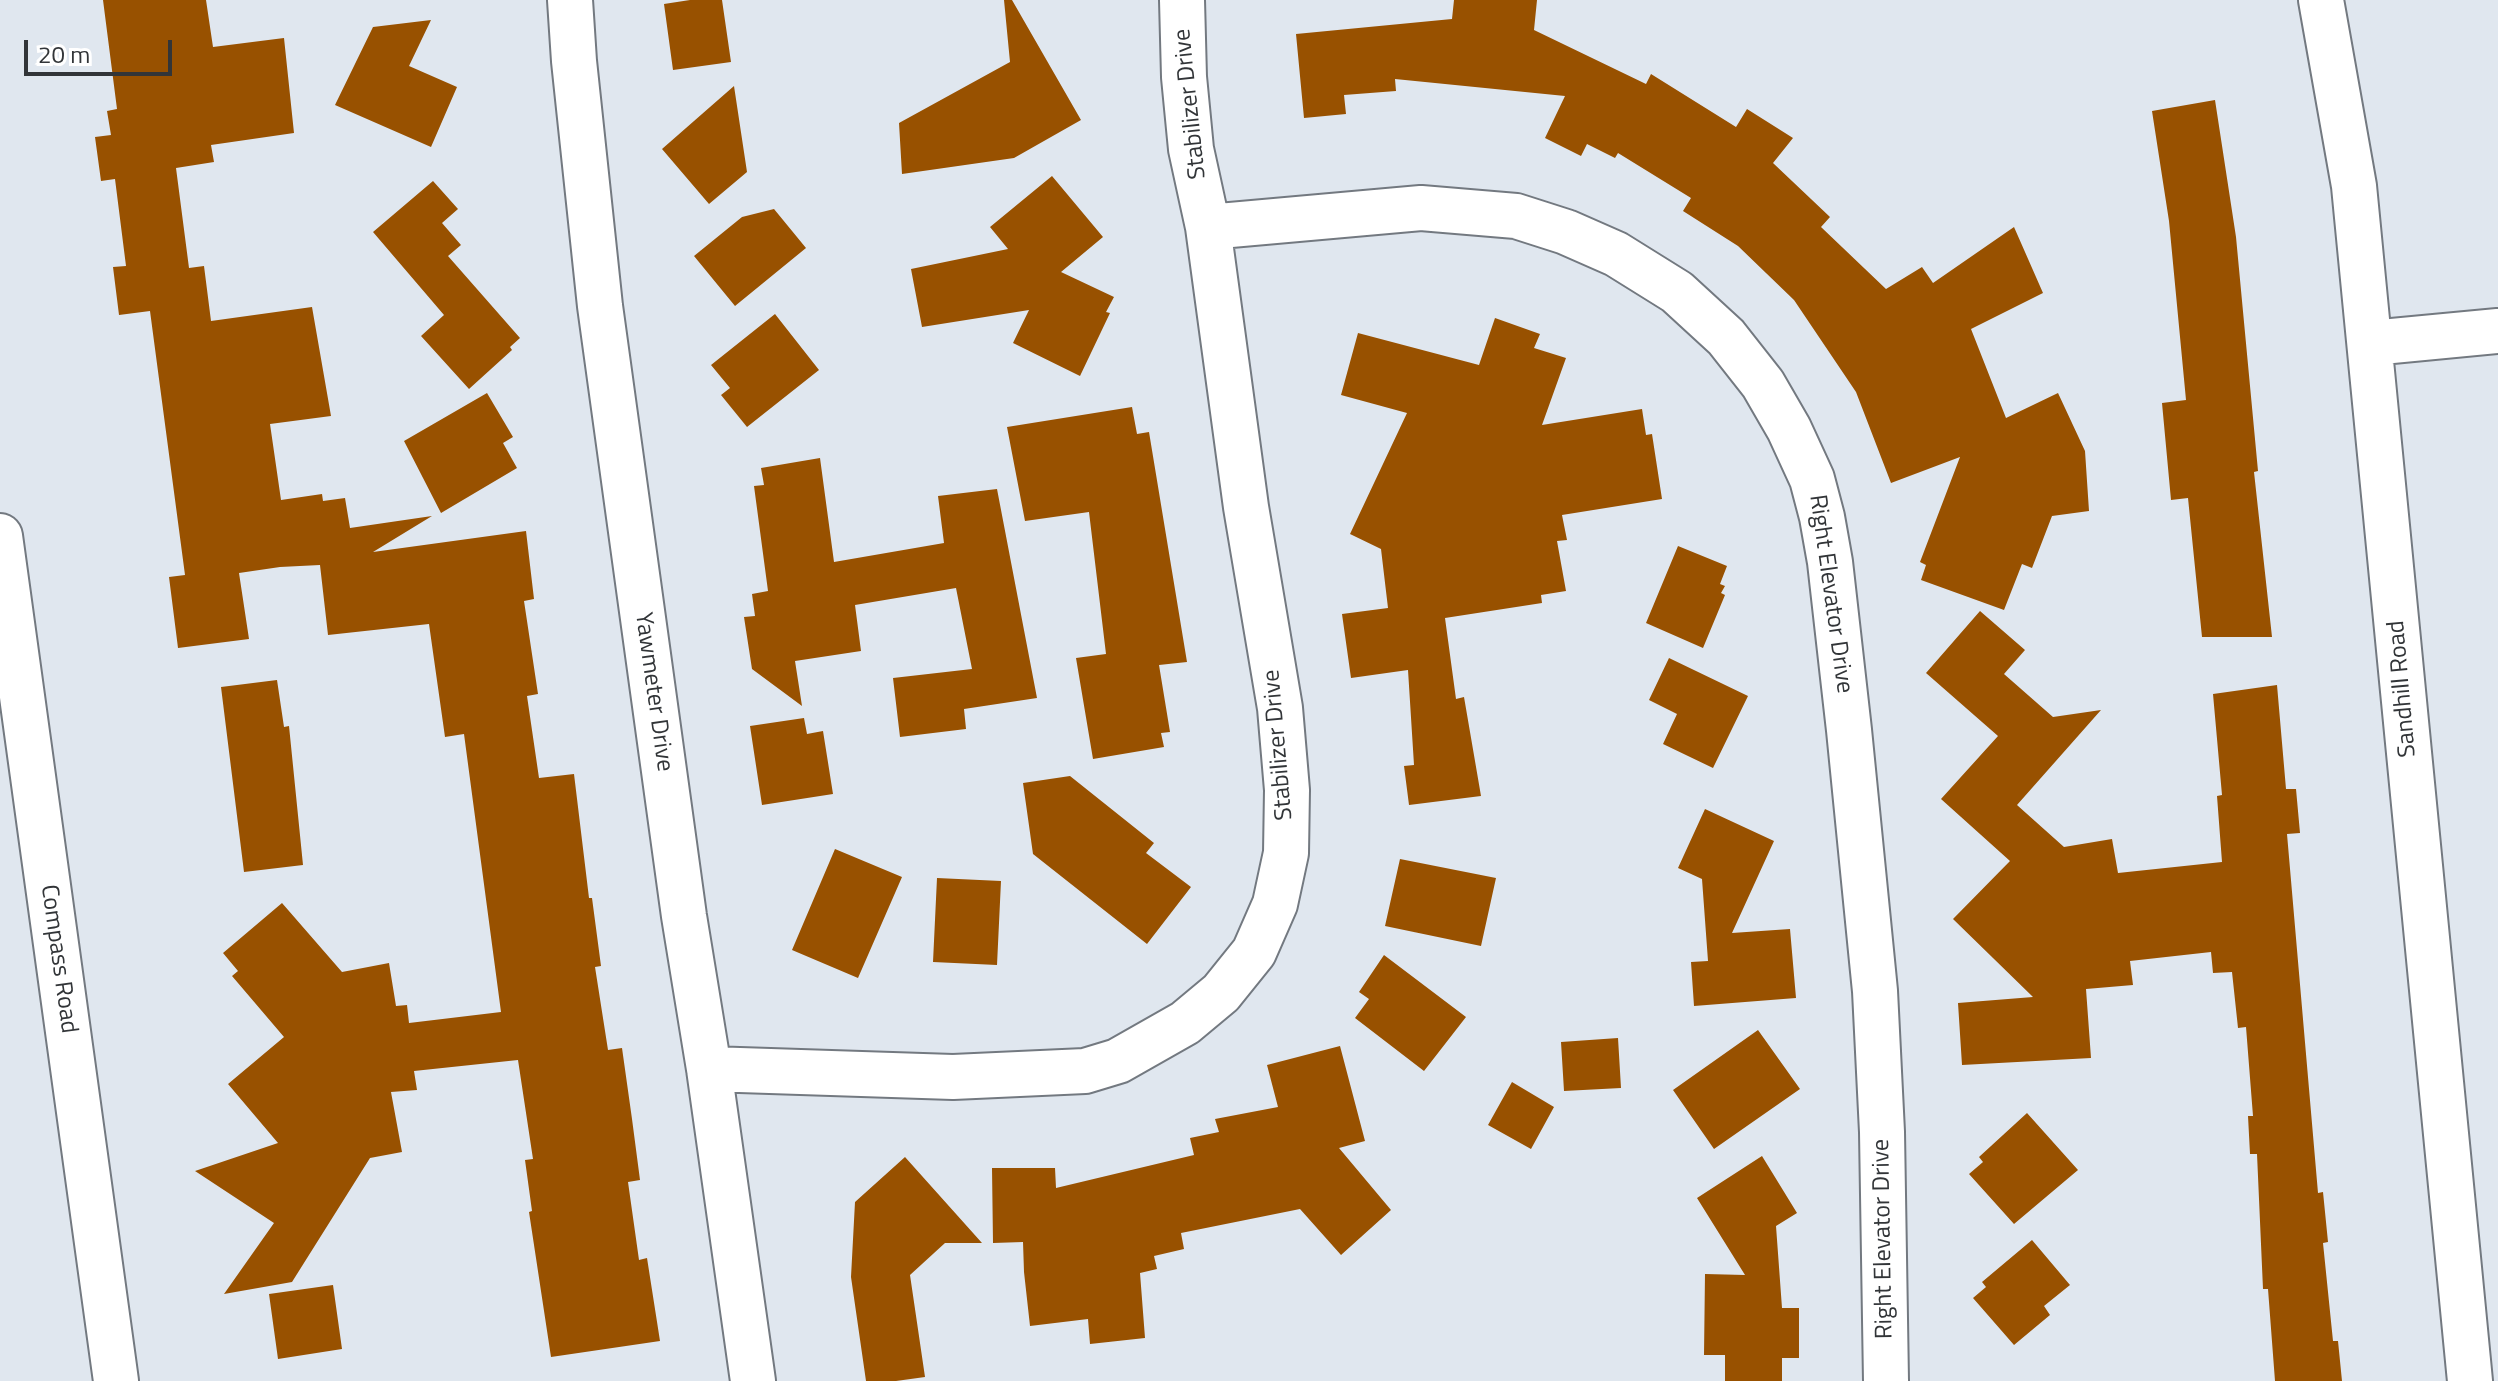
<!DOCTYPE html>
<style>
body{margin:0}
#map{position:relative;width:2498px;height:1381px;overflow:hidden;background:#e0e7ef;font-family:"Titillium Web",sans-serif}
canvas{display:block}
.scale{position:absolute;left:24px;top:40px;width:148px;height:36px;box-sizing:border-box;border:4px solid #323538;border-top:0;padding-left:10px;font-size:24px;line-height:28px;white-space:nowrap;color:#323538;-webkit-text-stroke:6px #fff;paint-order:stroke}
</style>
<div id="map">
<canvas width="2498" height="1381"></canvas>
<div class="scale">20 m</div>
</div>
<script>
const ctx = document.querySelector('canvas').getContext('2d');
ctx.lineJoin = 'round';
function fill(path, color) {
  ctx.fillStyle = color;
  ctx.fill(path, 'evenodd');
}
function shape(rows) {
  const path = new Path2D();
  for (const r of rows) {
    path.moveTo(r[0], r[1]);
    for (let i = 2; i < r.length; i += 2) path.lineTo(r[i], r[i + 1]);
  }
  return path;
}
function stroke(path, color, width, dash) {
  ctx.strokeStyle = color;
  ctx.lineWidth = width;
  ctx.lineCap = dash ? 'butt' : 'round';
  ctx.setLineDash(dash || []);
  ctx.stroke(path);
}
function write(font, color, halo, rows, align = 'center') {
  ctx.font = font + ' "Titillium Web",sans-serif';
  ctx.lineWidth = 8;
  ctx.setLineDash([]);
  ctx.textBaseline = 'middle';
  ctx.strokeStyle = halo;
  ctx.fillStyle = color;
  for (const [text, x, y, turn = 0] of rows) {
    ctx.save();
    ctx.translate(x, y);
    ctx.rotate((+turn || 0) * Math.PI / 180);
    ctx.textAlign = isNaN(turn) ? turn : align;
    if (halo) ctx.strokeText(text, 0, 0);
    ctx.fillText(text, 0, 0);
    ctx.restore();
  }
}
const building = shape([
 [103,0,206,0,213,47,284,38,294,133,211,145,214,162,176,168,189,268,204,266,211,321,312,307,331,416,270,424,281,500,322,494,323,501,345,498,350,528,432,516,373,552,526,531,534,599,524,601,538,694,527,696,539,778,574,774,589,898,592,898,601,966,595,967,608,1050,622,1048,632,1119,640,1180,628,1182,639,1260,647,1258,660,1341,551,1357,529,1212,532,1211,525,1160,533,1159,518,1060,414,1071,417,1090,391,1092,402,1152,370,1158,292,1282,224,1294,274,1223,195,1171,278,1143,228,1084,284,1037,232,976,238,971,223,953,282,903,342,972,389,963,396,1006,407,1005,409,1023,501,1012,464,734,445,737,429,624,328,635,320,565,280,567,239,573,249,639,178,648,169,577,185,575,150,311,119,315,113,267,126,266,115,179,101,181,95,137,111,135,107,111,117,109],
 [690,0,722,0,731,62,673,70,664,4],
 [1004,0,1012,0,1081,120,1014,158,902,174,899,123,1010,62],
 [1454,0,1537,0,1534,30,1646,84,1651,74,1736,127,1747,109,1793,138,1773,163,1830,217,1821,227,1886,289,1922,267,1933,283,2014,227,2043,293,1971,329,2006,418,2058,393,2085,451,2089,511,2052,516,2032,568,2022,564,2004,610,1921,580,1926,565,1920,562,1960,457,1891,483,1856,392,1794,300,1738,246,1683,211,1691,198,1618,153,1615,158,1587,144,1581,156,1545,138,1565,96,1395,79,1396,91,1344,95,1346,114,1304,118,1296,34,1452,19],
 [431,20,409,66,457,87,431,147,335,105,373,27],
 [734,86,747,172,709,204,662,149],
 [2215,100,2236,237,2258,471,2254,472,2272,637,2202,637,2188,498,2171,500,2162,403,2186,400,2169,221,2152,111],
 [1052,176,1103,237,1061,272,1114,297,1106,312,1110,313,1080,376,1013,343,1029,310,922,327,911,269,1008,249,990,227],
 [433,181,458,209,442,223,461,245,448,256,520,338,510,347,512,350,469,389,421,336,444,315,373,232],
 [774,209,806,248,735,306,694,256,742,217],
 [775,314,819,370,747,427,721,395,730,388,711,365],
 [1495,318,1540,334,1534,348,1566,358,1542,425,1642,409,1646,435,1652,434,1662,499,1562,515,1567,540,1557,541,1566,591,1541,595,1542,603,1445,618,1456,699,1464,697,1481,796,1409,805,1404,766,1414,765,1408,670,1351,678,1342,614,1388,608,1381,549,1350,534,1407,413,1341,395,1358,333,1479,365],
 [487,393,513,437,503,443,517,468,441,513,404,441],
 [1132,407,1137,434,1149,432,1187,662,1159,665,1170,732,1161,733,1164,747,1093,759,1076,658,1106,654,1089,512,1025,521,1007,427],
 [820,458,834,562,944,543,938,496,997,489,1037,698,964,709,966,729,900,737,893,678,972,669,956,588,855,605,861,651,795,661,802,706,752,669,744,617,755,616,752,594,768,591,754,486,764,485,761,468],
 [1678,546,1727,566,1720,584,1725,586,1721,593,1725,595,1703,648,1646,623],
 [1980,611,2025,650,2004,674,2053,717,2101,710,2017,805,2064,847,2112,839,2118,873,2222,862,2217,796,2222,795,2213,694,2277,685,2286,789,2296,789,2300,833,2287,834,2318,1193,2323,1192,2328,1242,2323,1243,2333,1341,2338,1341,2342,1381,2275,1381,2268,1289,2263,1289,2257,1154,2250,1154,2248,1116,2253,1116,2246,1027,2238,1028,2232,972,2213,973,2211,952,2130,961,2133,985,2086,989,2091,1058,1962,1065,1958,1003,2033,997,1953,919,2010,861,1941,799,1998,736,1926,673],
 [1669,658,1748,696,1713,768,1663,744,1677,714,1649,700],
 [277,680,284,727,289,726,303,865,244,872,221,687],
 [804,718,807,734,823,731,833,794,762,805,750,726],
 [1070,776,1154,843,1146,853,1191,887,1147,944,1033,854,1023,783],
 [1705,809,1774,841,1732,933,1790,929,1796,998,1694,1006,1691,962,1708,961,1702,879,1678,868],
 [835,849,902,877,858,978,792,950],
 [1400,859,1496,878,1481,946,1385,926],
 [937,878,1001,881,997,965,933,962],
 [1384,955,1466,1017,1424,1071,1355,1018,1369,999,1359,992],
 [1758,1030,1800,1089,1714,1149,1673,1090],
 [1618,1038,1621,1088,1564,1091,1561,1042],
 [1340,1046,1365,1141,1339,1148,1391,1210,1341,1255,1300,1209,1181,1233,1184,1249,1154,1256,1157,1269,1140,1273,1145,1338,1090,1344,1088,1319,1030,1326,1024,1272,1023,1242,993,1243,992,1168,1055,1168,1056,1188,1194,1155,1190,1138,1219,1132,1215,1119,1278,1107,1267,1065],
 [1512,1082,1554,1107,1531,1149,1488,1125],
 [2027,1113,2078,1170,2014,1224,1969,1174,1983,1162,1979,1157],
 [1762,1156,1797,1213,1776,1226,1782,1308,1799,1308,1799,1358,1782,1358,1782,1381,1725,1381,1725,1355,1704,1355,1705,1274,1745,1275,1697,1198],
 [905,1157,982,1243,945,1243,910,1275,925,1377,896,1381,866,1381,851,1277,855,1202],
 [2032,1240,2070,1285,2044,1306,2050,1315,2014,1345,1973,1298,1986,1287,1982,1282],
 [333,1285,342,1349,278,1359,269,1294]
]);
const street = shape([
 [570,0,574,61,600,306,684,916,709,1069,753,1381],
 [2321,0,2354,186,2470,1381],
 [1208,227,1421,208,1516,216,1566,232,1616,254,1677,292,1726,337,1763,384,1789,429,1812,479,1822,517,1830,562,1849,730,1875,991,1882,1132,1886,1381],
 [2371,343,2498,331],
 [0,536,116,1381],
 [709,1069,953,1077,1085,1071,1118,1061,1185,1023,1221,993,1254,952,1275,904,1286,853,1287,790,1280,708,1246,507,1208,227,1191,149,1184,77,1182,0]
]);
const streetNames = [
 ["Stabilizer Drive",1191,104,-96],
 ["Right Elevator Drive",1830,594,82],
 ["Sandhill Road",2403,689,-95],
 ["Yawmeter Drive",653,692,82],
 ["Stabilizer Drive",1279,745,-95],
 ["Compass Road",58,959,82],
 ["Right Elevator Drive",1884,1239,-91]
];
fill(building, '#985100');
stroke(street, '#737980', 48);
stroke(street, '#fff', 44);
write('24px', '#323538', '#fff', streetNames);
</script>
